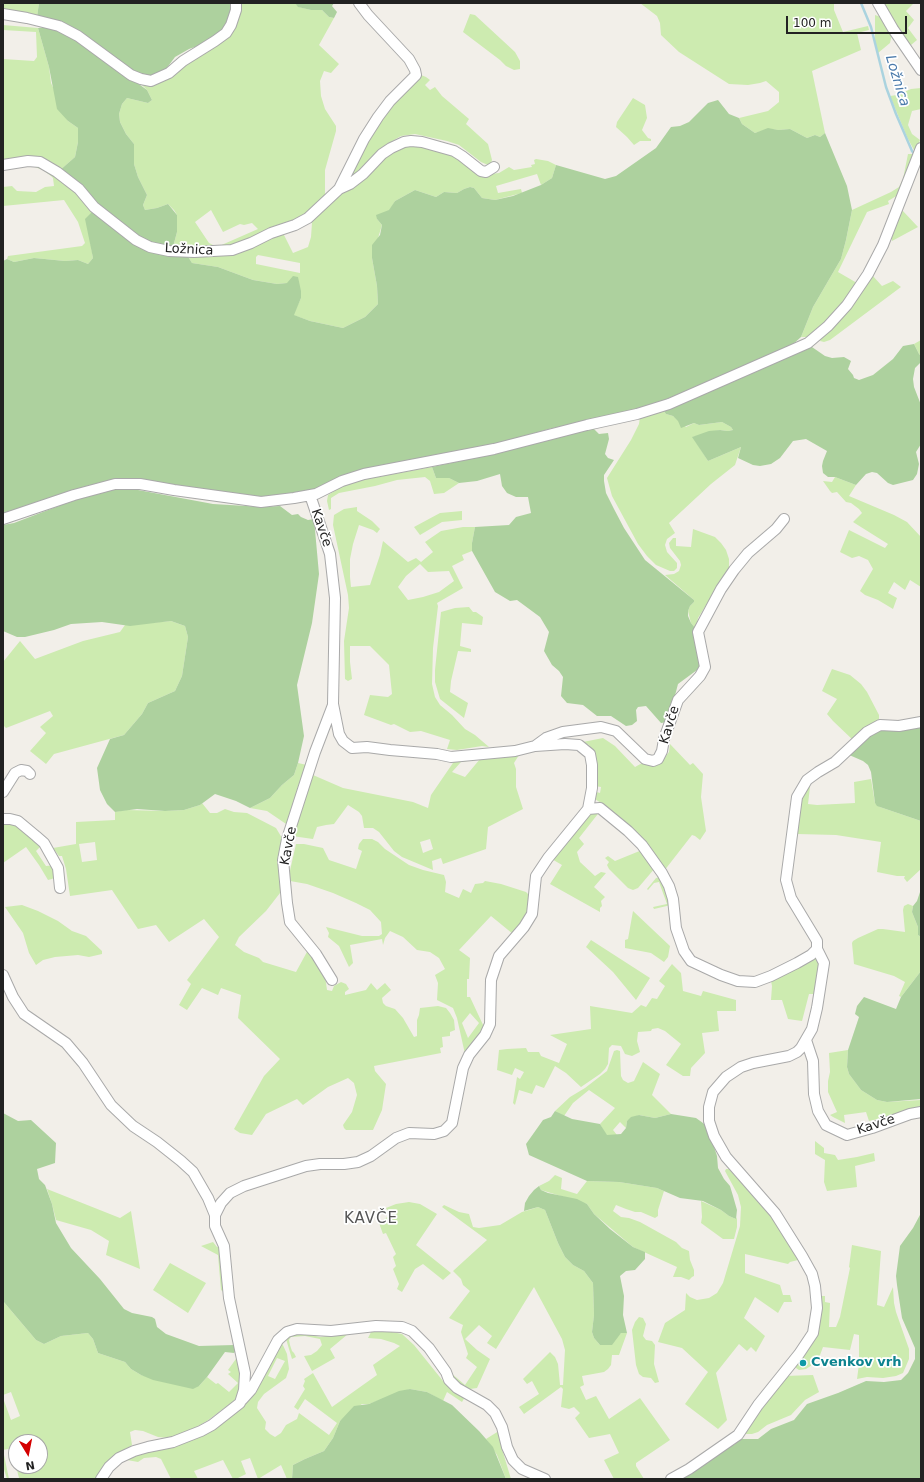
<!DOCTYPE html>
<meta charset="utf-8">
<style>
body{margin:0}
#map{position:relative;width:924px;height:1482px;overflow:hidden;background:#f2efe9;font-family:"DejaVu Sans",sans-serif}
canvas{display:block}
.frame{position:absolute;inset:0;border:4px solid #222;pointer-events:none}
.north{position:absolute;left:8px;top:1434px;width:40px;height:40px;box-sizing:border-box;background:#fff;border:1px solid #a7a7a7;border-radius:50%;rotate:170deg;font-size:11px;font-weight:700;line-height:16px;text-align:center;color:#222}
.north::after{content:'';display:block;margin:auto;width:14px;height:18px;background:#d40000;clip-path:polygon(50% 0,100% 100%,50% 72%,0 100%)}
.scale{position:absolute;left:786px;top:16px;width:121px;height:18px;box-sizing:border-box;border:2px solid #222;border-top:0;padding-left:5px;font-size:12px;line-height:14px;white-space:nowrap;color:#222;-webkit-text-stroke:3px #fff;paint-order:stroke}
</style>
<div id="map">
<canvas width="924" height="1482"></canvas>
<div class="frame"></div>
<div class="north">N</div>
<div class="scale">100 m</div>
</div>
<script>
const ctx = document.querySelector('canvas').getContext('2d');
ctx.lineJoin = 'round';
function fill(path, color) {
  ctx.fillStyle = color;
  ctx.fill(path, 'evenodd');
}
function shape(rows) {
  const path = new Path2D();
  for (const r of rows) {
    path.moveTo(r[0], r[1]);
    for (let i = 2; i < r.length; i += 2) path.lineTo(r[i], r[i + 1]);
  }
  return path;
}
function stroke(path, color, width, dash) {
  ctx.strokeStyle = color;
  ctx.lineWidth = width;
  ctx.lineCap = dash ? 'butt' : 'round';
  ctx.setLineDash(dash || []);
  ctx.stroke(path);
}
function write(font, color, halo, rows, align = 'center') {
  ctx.font = font + ' "DejaVu Sans",sans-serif';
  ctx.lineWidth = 3.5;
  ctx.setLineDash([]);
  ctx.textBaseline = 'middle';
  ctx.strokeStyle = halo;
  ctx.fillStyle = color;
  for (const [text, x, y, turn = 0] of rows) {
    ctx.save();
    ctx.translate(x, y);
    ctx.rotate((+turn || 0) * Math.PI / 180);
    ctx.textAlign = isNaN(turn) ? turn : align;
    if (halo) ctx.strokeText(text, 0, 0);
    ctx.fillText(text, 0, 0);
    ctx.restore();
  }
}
const grass = shape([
 [3,3,39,3,37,17,3,12],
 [239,3,295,3,299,7,311,10,322,10,329,17,334,18,319,45,339,64,331,73,324,71,320,81,321,96,325,109,336,126,336,131,325,170,325,197,322,203,313,211,295,221,269,231,244,243,222,249,177,249,173,247,177,232,177,215,174,210,168,204,157,208,145,210,143,205,147,195,138,177,134,164,134,144,126,134,120,122,119,114,122,104,127,98,148,103,152,100,147,90,141,84,155,83,164,80,223,39,234,26],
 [211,210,223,232,240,224,244,225,252,223,258,229,217,247,209,243,195,222],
 [640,3,834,3,834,10,843,32,868,26,869,30,857,33,861,50,812,71,825,133,820,137,815,135,807,138,790,129,778,130,768,129,755,133,742,124,739,118,768,111,779,102,779,92,766,81,760,83,748,85,729,84,679,52,661,35,660,23,657,16],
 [882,3,914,3,906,11,914,20,908,28,917,40,911,45,896,27],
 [470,14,475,15,515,52,520,61,520,69,514,70,506,66,500,60,463,32],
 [875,15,881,17,892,34,890,43,878,53,875,43],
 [3,25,38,28,49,67,51,83,68,121,78,128,78,142,75,157,59,171,50,163,3,161,3,59,34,61,37,57,36,32,3,30],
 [421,75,426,77,430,80,425,85,430,90,435,87,442,96,469,119,466,124,488,144,492,160,491,163,488,165,481,162,459,145,447,141,415,134,401,136,387,144,360,173,345,184,379,119,417,77],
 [921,88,921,109,912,111,908,125,912,134,920,140,915,152,907,137,890,96,897,95,911,89],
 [633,98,645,105,647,118,642,130,648,138,651,139,651,141,640,141,634,145,627,137,616,127,617,122],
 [400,145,424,145,460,159,476,173,483,175,499,173,509,167,514,170,532,167,531,165,535,164,534,160,536,159,548,161,556,165,552,178,541,185,537,174,496,186,498,193,521,189,522,193,495,200,482,198,474,188,470,187,464,189,457,193,444,192,436,197,415,190,395,201,390,210,377,219,382,225,372,258,377,286,378,304,365,317,343,328,310,321,293,315,301,298,301,291,287,283,277,284,253,280,218,267,192,263,187,255,208,254,282,231,293,253,308,247,311,237,312,223,314,216,391,151],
 [258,255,300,263,300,273,256,264,256,257],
 [908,154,914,154,898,195,888,201,889,204,867,212,838,272,857,283,844,302,824,324,807,337,801,337,813,307,841,259,846,240,852,210,891,192,899,187,903,179],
 [35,164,74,187,93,211,89,233,93,258,88,264,78,260,65,261,34,258,14,262,7,259,8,256,82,246,85,243,78,222,64,200,3,206,3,187,12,186,17,191,36,192,45,187,54,186,53,178,51,176,43,170,32,166],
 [902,210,918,227,892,241,892,237],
 [872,275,882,286,893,281,901,287,830,340,824,342,820,341,822,337,838,323,851,306],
 [921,340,921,356,919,354,914,344],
 [663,410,666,414,673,416,686,427,694,423,699,425,722,422,731,427,733,430,728,431,720,430,693,437,708,461,741,447,735,465,711,484,669,523,675,533,667,539,665,545,667,552,677,563,677,568,674,571,670,571,656,565,647,556,638,544,612,496,607,478,631,440,639,424,640,417],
 [432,467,436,478,449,478,459,483,444,493,434,494,430,481,425,477,397,480,375,486,339,493,331,498,331,509,329,510,327,501,328,495,350,482],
 [835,477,856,485,849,496,894,515,907,522,921,537,921,587,910,580,905,590,894,582,888,593,897,598,893,609,878,600,865,595,860,591,873,569,868,560,859,556,852,558,840,552,849,530,885,548,888,544,853,522,862,513,859,509,851,503,846,502,837,492,832,493,830,491,823,481,832,482],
 [357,507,357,511,372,521,380,529,377,533,373,530,359,525,353,544,350,559,350,577,351,587,370,585,380,555,383,541,408,562,416,558,421,562,433,552,425,542,441,531,463,527,475,527,472,543,472,551,462,555,464,560,452,566,463,588,437,603,438,606,433,648,432,684,435,697,440,705,452,715,465,729,475,735,489,747,482,746,457,750,447,749,450,740,421,731,410,732,394,724,391,725,364,715,370,695,388,697,392,694,389,665,370,646,350,646,350,662,352,679,348,681,345,679,344,641,349,608,348,595,333,525,334,515,344,509],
 [420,564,428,572,449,571,454,581,439,592,423,597,408,600,398,587,406,576],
 [462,511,462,520,442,522,420,535,414,527,440,513],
 [693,529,715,537,721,543,726,550,729,559,729,568,698,618,696,629,691,623,688,611,690,606,694,602,694,600,665,575,674,574,679,571,681,565,680,561,670,548,669,543,673,538,676,538,676,546,691,547],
 [469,607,473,612,476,612,483,617,482,625,462,623,460,646,471,649,471,652,458,651,451,681,450,692,468,703,464,718,440,699,435,682,435,670,441,612,455,608],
 [171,621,185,626,188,637,182,676,175,691,148,703,142,714,124,735,54,754,46,764,30,751,46,733,40,727,53,716,50,711,6,728,3,725,3,662,20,641,35,659,83,641,120,632,125,625],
 [832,669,850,675,861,684,867,692,879,715,879,719,854,741,833,721,827,714,837,699,822,691],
 [603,738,615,746,635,767,644,762,653,766,662,761,669,752,670,744,690,765,693,763,703,774,701,797,706,831,700,840,695,836,692,835,664,871,621,820,610,809,595,799,593,791,600,793,601,787,595,786,596,777,598,776,596,759,589,745,583,742],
 [519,755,514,763,516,769,516,787,523,809,488,827,486,849,443,864,441,858,432,861,433,870,402,857,394,851,379,832,373,828,364,828,362,816,359,812,348,805,334,824,326,825,317,827,313,839,292,836,313,775,343,788,413,802,428,808,431,795,455,760],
 [480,759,465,777,452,772,461,762],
 [430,839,433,849,423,853,420,842],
 [298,763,307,765,289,826,267,811,250,808,270,798,282,785,294,775],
 [871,779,875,803,880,807,921,821,921,869,907,882,904,878,905,876,897,876,877,872,881,842,836,835,797,834,801,796,810,781,810,787,808,804,817,805,855,803,854,782],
 [202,803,210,813,217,813,225,809,234,812,247,813,276,828,285,843,282,886,280,893,266,911,239,937,235,945,244,952,259,958,263,962,296,972,308,950,325,976,327,990,332,991,334,986,341,982,346,984,349,989,345,992,345,995,366,990,371,983,377,990,385,983,391,990,382,998,383,1003,386,1006,395,1009,403,1018,414,1037,417,1036,417,1020,419,1015,420,1008,438,1006,446,1008,450,1013,454,1020,455,1030,450,1032,450,1036,442,1037,443,1047,440,1048,441,1053,374,1066,375,1071,386,1084,382,1110,373,1130,346,1130,344,1128,343,1125,352,1112,357,1095,354,1083,348,1078,328,1087,303,1105,297,1099,266,1114,252,1135,240,1133,234,1129,264,1076,280,1059,238,1018,241,995,221,988,218,995,202,988,187,1010,179,1005,191,984,187,980,219,937,204,919,169,942,156,925,138,929,112,890,70,896,66,869,62,856,59,856,53,848,76,844,76,822,115,820,115,812,126,810,165,811,184,810,200,805],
 [95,842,97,860,82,862,79,844],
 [601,810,579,838,584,844,577,852,580,862,595,876,601,872,606,873,594,887,605,897,601,901,602,906,600,908,600,912,550,884,562,865,550,858,585,813],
 [3,817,4,817,42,845,36,851,46,866,58,865,60,874,52,879,48,880,39,865,26,847,3,863],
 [363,839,372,839,378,842,385,849,409,865,423,870,444,875,446,882,445,892,459,898,463,889,471,893,475,884,483,883,485,881,501,884,526,892,531,897,529,913,513,934,491,916,459,950,470,958,469,979,467,979,467,997,470,997,484,1027,465,1054,457,1018,453,1008,437,1000,438,983,435,975,445,969,439,958,430,952,417,950,403,937,390,931,385,938,383,945,382,939,350,945,353,963,349,967,339,946,328,937,329,933,326,927,362,936,379,936,382,934,381,922,370,910,356,903,333,893,307,884,290,881,289,875,296,844,304,844,323,848,329,860,356,869,362,851,358,849,359,844],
 [470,1013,479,1023,468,1038,462,1023],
 [642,850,655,868,638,888,633,890,628,888,609,869,607,865,609,862,605,858,608,856,615,861],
 [660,877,665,884,671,905,654,909,653,907,667,904,659,882,654,883,648,890,647,889,656,878],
 [908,904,913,906,912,912,918,927,918,935,921,937,921,971,901,997,899,996,905,982,894,976,854,964,852,943,853,941,858,938,878,929,883,929,905,932,903,910,904,906],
 [22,905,38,911,58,921,72,931,86,936,102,951,102,954,89,957,78,955,55,957,43,960,36,965,29,953,23,933,5,907],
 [633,911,670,946,668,957,664,962,651,953,625,948,625,940,628,939],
 [591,940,650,978,636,1000,613,972,586,947],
 [815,955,820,961,815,994,809,994,802,1021,788,1019,782,1000,771,1000,772,986,770,976],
 [672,964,681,973,683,991,701,996,703,991,736,1000,736,1011,717,1011,719,1031,702,1033,705,1053,691,1068,690,1076,683,1076,666,1065,681,1044,665,1031,658,1028,652,1029,651,1031,638,1032,637,1041,640,1052,632,1056,625,1054,621,1046,612,1045,609,1048,608,1064,605,1069,600,1074,581,1087,566,1073,555,1066,544,1088,536,1085,532,1094,519,1090,515,1105,513,1103,517,1077,520,1079,524,1072,515,1068,512,1075,497,1070,499,1050,507,1049,526,1048,528,1052,539,1052,541,1056,559,1063,567,1044,550,1035,591,1029,590,1006,632,1013,641,1005,646,1007,652,998,657,999,665,986,659,981],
 [617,1050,620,1051,621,1076,623,1080,628,1083,634,1081,643,1062,660,1074,652,1095,671,1114,655,1118,639,1115,627,1121,626,1128,620,1122,613,1130,617,1135,606,1135,600,1124,615,1108,589,1090,573,1103,564,1116,555,1111,570,1097,585,1088,607,1071,614,1051],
 [848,1050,847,1067,849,1074,861,1090,877,1100,887,1102,921,1100,921,1109,869,1121,866,1112,844,1115,845,1123,833,1117,830,1115,837,1112,828,1092,828,1081,830,1072,829,1053],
 [815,1141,824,1148,824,1153,835,1155,838,1160,857,1157,874,1153,875,1161,855,1166,857,1187,827,1191,824,1182,825,1160,815,1154],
 [726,1169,729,1169,775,1221,798,1260,790,1262,788,1264,745,1254,745,1273,780,1285,783,1295,790,1295,792,1302,784,1302,778,1313,755,1297,744,1318,765,1336,756,1352,751,1347,747,1351,739,1344,716,1373,727,1420,718,1429,685,1404,708,1372,682,1348,658,1342,665,1323,685,1310,686,1293,690,1297,697,1300,709,1298,717,1293,723,1283,740,1226,741,1207,738,1195,725,1171],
 [555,1175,562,1178,561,1189,577,1194,587,1181,619,1182,657,1188,664,1191,658,1210,658,1216,655,1218,641,1212,635,1212,626,1209,616,1205,613,1211,621,1217,629,1218,640,1222,676,1242,682,1248,689,1251,690,1260,694,1270,694,1276,692,1277,689,1280,681,1277,673,1277,677,1267,633,1247,594,1214,587,1204,541,1190,539,1186,549,1181],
 [47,1189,120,1218,131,1211,140,1269,106,1255,109,1241,91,1230,56,1220,52,1204],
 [701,1201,721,1210,729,1216,736,1219,737,1217,737,1227,734,1239,723,1239,701,1223,702,1217],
 [409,1202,420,1204,437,1214,416,1245,451,1273,443,1280,423,1264,415,1269,402,1292,397,1289,399,1284,393,1269,396,1266,393,1257,396,1254,386,1233,383,1234,379,1223,390,1215,386,1208,396,1204],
 [444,1205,459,1212,469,1214,473,1227,479,1228,500,1225,522,1212,532,1209,538,1207,545,1210,558,1243,565,1257,573,1265,584,1271,593,1283,594,1315,592,1332,594,1338,600,1345,621,1333,627,1333,619,1355,612,1355,611,1365,608,1369,604,1372,582,1376,584,1385,580,1387,586,1400,596,1396,609,1419,640,1398,670,1440,636,1463,636,1466,644,1479,614,1479,604,1460,619,1453,610,1434,589,1438,575,1418,580,1413,574,1407,569,1409,561,1407,563,1389,561,1387,524,1414,519,1407,539,1394,532,1381,527,1384,523,1379,550,1352,555,1357,558,1364,560,1385,563,1385,565,1350,562,1339,534,1287,496,1349,487,1343,492,1336,479,1325,465,1339,477,1350,490,1359,477,1388,470,1389,470,1392,440,1370,420,1346,423,1346,444,1367,465,1385,477,1367,466,1358,468,1354,461,1332,463,1325,449,1318,470,1291,463,1285,461,1279,453,1271,487,1240,442,1207],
 [213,1242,217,1247,221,1247,225,1293,221,1290,218,1255,201,1246],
 [852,1245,881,1251,877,1305,884,1307,893,1287,894,1303,896,1312,909,1349,909,1359,903,1373,896,1376,883,1378,867,1377,857,1379,859,1364,859,1335,854,1334,850,1350,823,1347,820,1355,812,1365,806,1369,799,1370,796,1368,796,1365,809,1346,820,1296,825,1296,825,1302,830,1303,829,1327,836,1327,840,1317,850,1268,849,1267],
 [170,1263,206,1283,188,1313,153,1290],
 [3,1301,36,1340,44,1344,61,1336,88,1333,93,1339,98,1353,125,1362,131,1369,141,1375,199,1386,207,1377,216,1384,218,1383,229,1392,238,1383,228,1374,231,1372,228,1370,238,1356,242,1386,235,1400,207,1421,186,1433,168,1438,158,1437,143,1431,135,1430,130,1432,132,1445,115,1457,95,1479,16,1479,19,1478,16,1466,40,1466,40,1442,16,1442,16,1465,13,1448,3,1450,9,1479,7,1479,3,1466,3,1398,11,1420,20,1416,11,1392,3,1395],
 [639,1317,643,1318,646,1324,643,1336,646,1340,652,1341,655,1345,654,1364,659,1382,655,1383,651,1378,643,1377,639,1374,636,1365,632,1330,635,1322],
 [387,1331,402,1334,414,1345,443,1381,458,1393,465,1397,462,1402,447,1392,443,1401,427,1392,410,1389,369,1404,362,1404,340,1421,333,1438,324,1451,305,1459,293,1465,292,1479,287,1479,281,1465,258,1479,250,1458,241,1461,246,1474,236,1479,233,1479,223,1460,194,1471,198,1479,171,1479,161,1459,156,1457,144,1458,138,1462,127,1460,126,1457,227,1417,282,1343,287,1354,289,1369,286,1378,264,1394,258,1402,257,1408,266,1422,265,1429,270,1434,275,1437,281,1433,286,1425,297,1419,299,1413,329,1435,337,1423,305,1399,298,1410,294,1407,305,1389,303,1386,305,1381,304,1379,313,1373,332,1407,377,1375,373,1365,400,1346,394,1343,381,1339,368,1338,371,1332],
 [277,1358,285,1361,275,1379,268,1376],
 [348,1333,348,1334,330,1349,335,1358,312,1371,304,1356,311,1355,317,1351,322,1345,320,1339,305,1336,291,1337,289,1340,290,1345,292,1351,294,1353,296,1357,292,1359,286,1339,294,1334,306,1334,320,1337],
 [813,1375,819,1392,805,1400,791,1415,767,1425,758,1432,752,1434,742,1434,785,1376],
 [502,1429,505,1439,502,1449,511,1479,506,1479,497,1455,486,1439]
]);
const forest = shape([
 [39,3,233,3,228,21,222,30,209,42,189,49,175,57,166,69,153,76,135,74,37,17],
 [295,3,334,3,332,6,337,12,334,18,329,17,322,10,311,10,298,7],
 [49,27,61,31,82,43,147,90,152,100,148,103,127,98,122,104,119,114,120,122,126,134,134,144,134,164,138,177,147,195,143,205,145,210,157,208,168,204,177,215,177,232,173,247,142,240,119,224,59,171,75,157,78,142,78,128,68,121,57,109,49,67,38,28],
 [718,100,729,114,739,118,742,124,755,133,768,128,778,130,790,129,807,138,815,135,820,137,825,133,847,186,852,210,846,240,841,259,813,307,801,337,791,346,701,386,646,407,549,429,495,444,340,478,312,491,303,493,260,497,187,488,146,480,119,478,73,490,3,514,3,261,7,259,14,262,34,258,65,261,78,260,88,264,93,258,85,219,93,211,133,241,187,255,192,263,218,267,253,280,277,284,287,283,293,276,298,277,301,291,301,298,294,315,310,321,343,328,365,317,378,304,377,286,372,258,372,245,380,235,382,225,377,219,376,215,389,210,395,201,415,190,436,197,444,192,457,193,464,189,470,187,474,188,482,198,495,200,513,196,541,185,552,178,556,165,605,179,616,176,656,148,671,127,680,126,689,122,708,103],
 [914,344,919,354,921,356,921,362,915,368,913,379,914,387,921,405,921,444,916,452,919,464,917,474,913,480,893,485,888,483,877,473,872,472,866,474,856,485,835,477,828,477,823,473,822,466,823,461,827,451,806,439,793,441,780,458,771,464,760,466,753,465,738,458,741,447,708,461,692,437,709,431,720,430,728,431,733,430,731,427,722,422,699,425,694,423,681,428,678,421,673,416,666,414,663,410,809,345,825,356,832,358,844,357,851,361,848,369,853,375,854,378,859,380,873,375,893,359,903,346],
 [593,428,599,434,608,433,609,439,605,454,608,458,614,460,604,475,604,481,606,493,614,509,624,528,645,560,694,600,694,602,690,606,688,611,688,616,691,623,696,629,702,664,697,670,678,684,668,722,661,723,646,706,638,707,636,710,637,721,632,725,626,726,611,716,597,716,583,705,567,703,561,696,563,677,559,671,552,665,544,651,549,632,540,617,517,600,510,601,495,592,472,551,472,543,475,527,509,525,516,517,531,513,528,497,516,497,507,493,502,486,500,474,477,481,459,483,449,478,436,478,432,467,497,453],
 [123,489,138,490,213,504,263,507,280,506,292,515,298,514,301,517,308,520,314,519,319,574,312,623,297,685,304,736,298,763,294,775,282,785,270,798,250,808,236,801,215,794,200,805,184,810,165,811,137,809,115,812,107,804,100,790,97,768,110,739,124,735,142,714,148,703,175,691,182,676,188,637,185,626,171,621,130,626,102,622,71,624,54,630,25,637,17,637,3,631,3,525,14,523,77,499,111,490],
 [921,721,921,821,877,806,875,803,871,772,868,765,863,761,847,754,872,732],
 [921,889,921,937,918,935,918,927,912,912,913,906,917,901],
 [921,971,921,1099,887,1102,877,1100,861,1090,849,1074,847,1067,848,1050,859,1017,855,1014,857,1006,864,997,896,1009,901,997],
 [555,1111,572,1119,600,1124,607,1135,621,1134,626,1128,627,1121,631,1117,639,1115,655,1118,671,1114,696,1118,703,1123,708,1128,717,1156,718,1168,724,1179,730,1186,733,1196,737,1210,736,1219,729,1216,721,1210,703,1201,680,1198,657,1188,619,1182,587,1181,529,1155,526,1144,543,1120,551,1117],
 [3,1113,18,1121,31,1120,56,1143,55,1163,37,1169,39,1179,45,1185,52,1204,56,1223,71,1248,100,1279,124,1309,132,1313,152,1317,155,1319,157,1327,166,1334,199,1346,234,1345,237,1349,234,1353,225,1352,207,1377,199,1386,193,1389,153,1380,141,1375,131,1369,125,1362,98,1353,93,1339,88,1333,61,1336,44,1344,36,1340,3,1301],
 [539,1186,541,1190,548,1193,577,1199,587,1204,594,1214,610,1229,633,1247,645,1252,645,1259,635,1270,626,1271,620,1276,624,1296,623,1315,627,1333,621,1333,612,1345,600,1345,594,1338,592,1332,594,1315,593,1283,584,1271,573,1265,565,1257,558,1243,545,1210,538,1207,524,1211,525,1203,529,1196,534,1190],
 [921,1213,921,1479,670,1479,735,1444,739,1439,758,1439,771,1429,794,1420,807,1404,838,1393,866,1381,884,1382,901,1380,908,1373,915,1359,915,1348,902,1318,897,1285,896,1276,900,1246,913,1228],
 [410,1389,427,1392,452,1405,479,1431,493,1447,506,1479,292,1479,293,1465,305,1459,324,1451,333,1438,340,1421,354,1406,369,1404,399,1391]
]);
const stream = shape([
 [861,3,871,27,886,87,896,114,912,151,915,155]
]);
const minor = shape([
 [878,3,893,29,921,70],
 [3,14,27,18,59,26,78,36,131,75,141,79,151,81,169,73,183,61,215,41,226,33,231,25,236,10,236,3],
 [3,165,28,161,40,162,57,172,79,189,94,207,136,240,150,247,169,251,194,252,232,250,251,243,271,233,295,225,308,218,339,189,364,139,378,117,390,101,416,75,415,70,409,59,368,15,359,3],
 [339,189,350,184,363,174,382,154,391,148,404,142,411,141,422,142,454,151,462,156,481,171,486,172,494,167],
 [310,495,330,554,335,598,333,704,339,734,343,741,352,748,367,747,390,750,437,754,451,757,515,751,535,746,546,738,563,732,601,727,616,731,645,759,653,761,658,759,662,751,664,739,678,700,700,676,705,667,698,632,721,589,734,570,748,553,776,529,784,519],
 [3,519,74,495,115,484,140,484,174,490,261,502,294,498,316,494,342,481,364,474,494,449,587,425,637,414,669,404,808,343,828,326,847,305,868,274,883,245,921,148],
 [535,746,565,744,579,745,590,754,592,765,592,788,588,809],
 [3,792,15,773,21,770,27,771,30,774],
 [3,819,10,819,18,821,36,836,44,843,58,868,60,888],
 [3,975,13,997,24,1014,66,1043,83,1063,111,1105,133,1126,157,1142,181,1161,193,1172,208,1198,215,1215],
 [332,980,316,954,290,922,287,903,283,860,287,839,315,752,333,705],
 [806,1040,813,1061,814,1094,818,1111,826,1125,847,1135,872,1128,910,1114,921,1112],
 [242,1400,251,1390,278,1340,287,1332,297,1329,331,1331,376,1326,402,1327,412,1331,429,1348,446,1372,449,1380,457,1388,487,1405,495,1413,502,1427,507,1447,513,1460,522,1469,545,1479],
 [101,1479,109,1467,119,1458,134,1451,148,1447,173,1442,201,1431,212,1425,240,1403,244,1390,245,1373,229,1298,224,1246,215,1226,215,1215,221,1203,230,1193,244,1186,306,1166,320,1164,344,1164,358,1162,371,1156,396,1138,409,1133,434,1134,444,1131,452,1123,463,1068,469,1055,485,1035,490,1024,491,980,499,956,524,927,532,914,536,876,548,858,588,809,600,808,628,831,642,845,662,873,669,886,673,899,676,928,684,951,691,961,721,975,738,981,755,982,771,976,797,963,811,955,817,949,817,941,791,898,786,880,797,797,807,780,818,772,835,762,867,732,880,725,899,726,921,722],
 [671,1479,689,1469,738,1435,758,1405,799,1354,813,1333,817,1308,815,1286,812,1274,802,1256,775,1213,726,1157,714,1136,709,1121,709,1107,713,1092,726,1077,741,1067,753,1063,789,1056,797,1052,801,1048,812,1029,817,1008,824,963,817,949]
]);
const markers = [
 [803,1363,4,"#0f9aa8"]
];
const streetNames = [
 ["Ložnica",189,250,3],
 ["Kavče",321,528,71],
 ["Kavče",670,725,-73],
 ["Kavče",289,846,-79],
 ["Kavče",876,1125,-18]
];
const cultureNames = [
 ["Cvenkov vrh",811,1363]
];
const waterNames = [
 ["Ložnica",897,81,73]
];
const quarterNames = [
 ["KAVČE",371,1219]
];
fill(grass, '#cdebb0');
fill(forest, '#add19e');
stroke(stream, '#aad3df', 2.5);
stroke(minor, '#a9a9a9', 12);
stroke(minor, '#fff', 10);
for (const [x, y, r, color] of markers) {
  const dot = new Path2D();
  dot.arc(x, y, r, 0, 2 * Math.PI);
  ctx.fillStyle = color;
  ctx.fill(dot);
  stroke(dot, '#fff', 1.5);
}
write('13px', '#222', '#fff', streetNames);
write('bold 13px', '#0d838f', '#fff', cultureNames, 'left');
write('italic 14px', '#4a7aab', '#fff', waterNames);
ctx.letterSpacing = '1px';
write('15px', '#555', '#fff', quarterNames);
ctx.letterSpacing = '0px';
</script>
